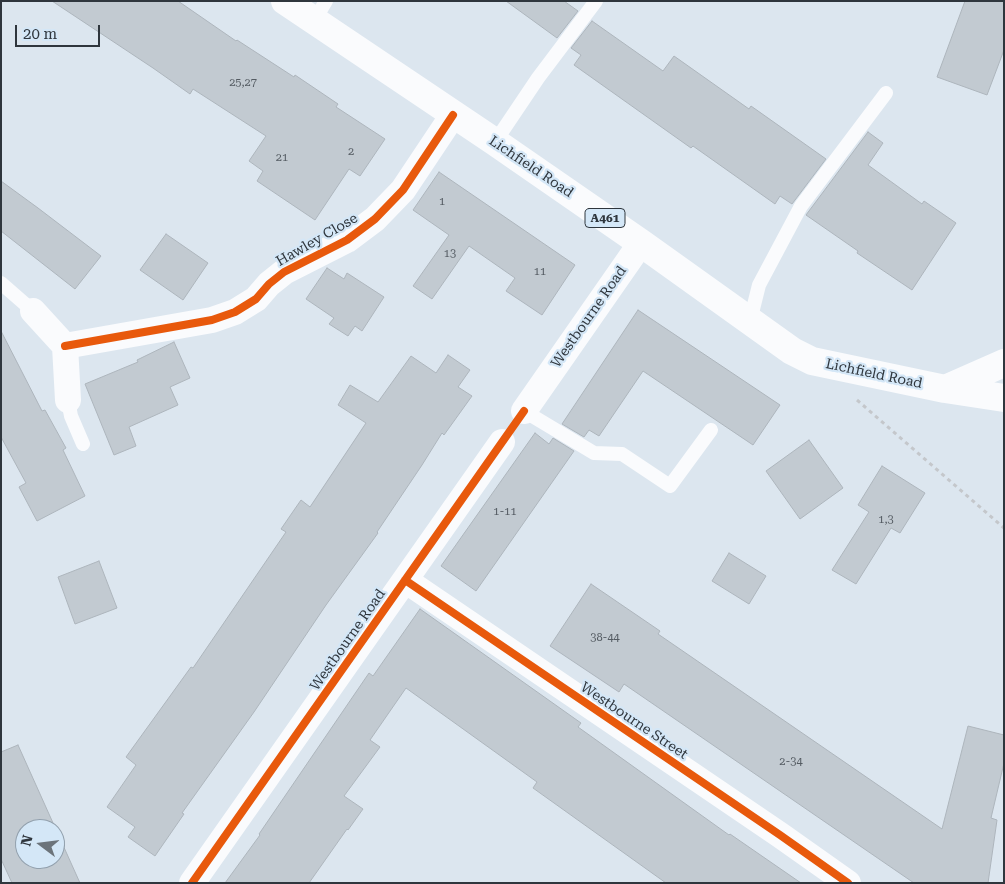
<!DOCTYPE html>
<style>
body{margin:0}
#map{position:relative;width:1005px;height:884px;overflow:hidden;background:#dce6ef;font-family:"Roboto Serif",serif}
canvas{display:block}
.frame{position:absolute;inset:0;border:2px solid #2f363d;pointer-events:none}
.north{position:absolute;left:15px;top:819px;width:50px;height:50px;box-sizing:border-box;background:#d4e7f7;border:1px solid #92a0ad;border-radius:50%;rotate:285deg;font-size:14px;font-weight:700;line-height:20px;text-align:center;color:#2f363d}
.north::after{content:'';display:block;margin:auto;width:18px;height:22px;background:#6c747b;clip-path:polygon(50% 0,100% 100%,50% 72%,0 100%)}
.scale{position:absolute;left:15px;top:25px;width:85px;height:22px;box-sizing:border-box;border:2px solid #2f363d;border-top:0;padding-left:6px;font-size:15px;line-height:18px;white-space:nowrap;color:#2f363d;-webkit-text-stroke:4px #d4e7f7;paint-order:stroke}
</style>
<div id="map">
<canvas width="1005" height="884"></canvas>
<div class="frame"></div>
<div class="north">N</div>
<div class="scale">20 m</div>
</div>
<script>
const ctx = document.querySelector('canvas').getContext('2d');
ctx.lineJoin = 'round';
function fill(path, color) {
  ctx.fillStyle = color;
  ctx.fill(path, 'evenodd');
}
function shape(rows) {
  const path = new Path2D();
  for (const r of rows) {
    path.moveTo(r[0], r[1]);
    for (let i = 2; i < r.length; i += 2) path.lineTo(r[i], r[i + 1]);
  }
  return path;
}
function stroke(path, color, width, dash) {
  ctx.strokeStyle = color;
  ctx.lineWidth = width;
  ctx.lineCap = dash ? 'butt' : 'round';
  ctx.setLineDash(dash || []);
  ctx.stroke(path);
}
function write(font, color, halo, rows, align = 'center') {
  ctx.font = font + ' "Roboto Serif",serif';
  ctx.lineWidth = 4.5;
  ctx.setLineDash([]);
  ctx.textBaseline = 'middle';
  ctx.strokeStyle = halo;
  ctx.fillStyle = color;
  for (const [text, x, y, turn = 0] of rows) {
    ctx.save();
    ctx.translate(x, y);
    ctx.rotate((+turn || 0) * Math.PI / 180);
    ctx.textAlign = isNaN(turn) ? turn : align;
    if (halo) ctx.strokeText(text, 0, 0);
    ctx.fillText(text, 0, 0);
    ctx.restore();
  }
}
const building = shape([
 [52,1,178,1,236,41,237,40,294,77,295,75,338,104,336,107,385,139,360,176,349,169,315,220,257,181,263,171,249,161,266,136,193,89,190,94,153,68,52,1],
 [506,1,564,1,578,11,557,38,506,1],
 [965,1,1004,1,1004,50,987,95,937,77,965,1],
 [592,21,663,71,674,56,749,109,751,106,826,159,792,204,780,196,775,204,693,146,691,148,574,65,581,55,571,48,592,21],
 [868,132,883,143,868,165,922,204,924,201,956,223,912,290,857,253,858,251,806,215,868,132],
 [439,172,575,265,542,315,506,291,515,278,469,246,432,299,413,286,449,235,413,210,439,172],
 [1,181,38,208,101,256,75,289,1,231,1,181],
 [166,234,208,263,183,300,140,270,166,234],
 [327,268,344,279,347,273,384,297,362,331,355,326,348,336,329,324,334,318,306,299,327,268],
 [638,310,780,405,753,445,643,371,599,436,589,430,584,437,562,424,638,310],
 [1,331,42,411,45,410,66,448,63,450,85,496,37,521,19,487,26,483,1,437,1,331],
 [174,342,190,378,170,387,178,405,129,427,136,446,114,455,85,384,138,362,137,360,174,342],
 [448,355,470,370,458,387,472,396,444,435,442,433,422,465,377,532,378,533,326,605,254,712,182,813,184,814,155,856,128,837,135,827,107,807,136,765,126,757,191,667,193,668,286,532,281,529,292,513,301,500,310,507,366,423,338,405,350,385,378,402,411,356,436,373,448,355],
 [535,433,549,444,553,438,574,451,476,591,441,566,535,433],
 [809,440,843,488,800,519,766,471,809,440],
 [882,466,925,493,900,533,891,528,856,584,832,570,869,512,858,505,882,466],
 [729,553,766,576,749,604,712,581,729,553],
 [99,561,117,608,75,624,58,577,99,561],
 [591,584,660,631,658,634,942,829,968,726,1004,735,1004,763,991,818,997,820,988,883,914,883,624,684,619,692,550,646,591,584],
 [420,609,581,723,578,727,729,835,730,834,801,883,666,883,533,788,537,782,406,688,370,740,380,747,344,796,363,809,348,830,347,829,309,883,225,883,260,835,259,834,369,673,373,676,420,609],
 [18,745,80,883,12,883,1,859,1,752,18,745],
 [25,829,55,829,55,859,25,859,25,829]
]);
const path = shape([
 [857,400,1004,528]
]);
const service = shape([
 [314,21,326,1],
 [495,142,538,78,596,1],
 [1,283,33,311],
 [750,321,759,285,801,206,886,93],
 [68,400,71,416,83,444],
 [524,411,594,453,622,454,670,486,711,430]
]);
const minor = shape([
 [33,311,65,346,68,400],
 [65,346,212,320,235,312,256,299,269,284,284,272,347,240,375,219,403,190,453,115],
 [524,411,641,243],
 [405,580,780,835,848,883],
 [192,883,502,442]
]);
const trunk = shape([
 [285,1,495,142,641,243,792,351,812,361,945,389,1004,398],
 [945,389,1004,363]
]);
const cycleway = shape([
 [65,346,212,320,235,312,256,299,269,284,284,272,347,240,375,219,403,190,453,115],
 [405,580,780,835,848,883],
 [192,883,524,411]
]);
const numberNames = [
 ["25,27",243,83],
 ["2",351,152],
 ["21",282,158],
 ["1",442,202],
 ["13",450,254],
 ["11",540,272],
 ["1-11",505,512],
 ["1,3",886,520],
 ["38-44",605,638],
 ["2-34",791,762]
];
const shields = [
 [605,218,40]
];
const shieldNames = [
 ["A461",605,218]
];
const streetNames = [
 ["Lichfield Road",531,167,34],
 ["Hawley Close",317,240,-30],
 ["Westbourne Road",589,317,-55],
 ["Lichfield Road",874,374,12],
 ["Westbourne Road",348,640,-55],
 ["Westbourne Street",634,721,34]
];
fill(building, '#c2cad1');
stroke(building, '#adb5bc', 1);
stroke(path, '#c4c7cb', 3, [4, 4]);
stroke(service, '#fafbfd', 14);
stroke(minor, '#fafbfd', 26);
stroke(trunk, '#fafbfd', 28);
stroke(cycleway, '#e8590c', 8);
write('11px', '#545b62', null, numberNames);
for (const [x, y, w] of shields) {
  const box = new Path2D();
  box.roundRect(x - w / 2, y - 9.5, w, 19, 4);
  ctx.fillStyle = '#d4e7f7';
  ctx.fill(box);
  stroke(box, '#2f363d', 1);
}
write('bold 12px', '#2f363d', null, shieldNames);
write('14px', '#2f363d', '#d4e7f7', streetNames);
</script>
